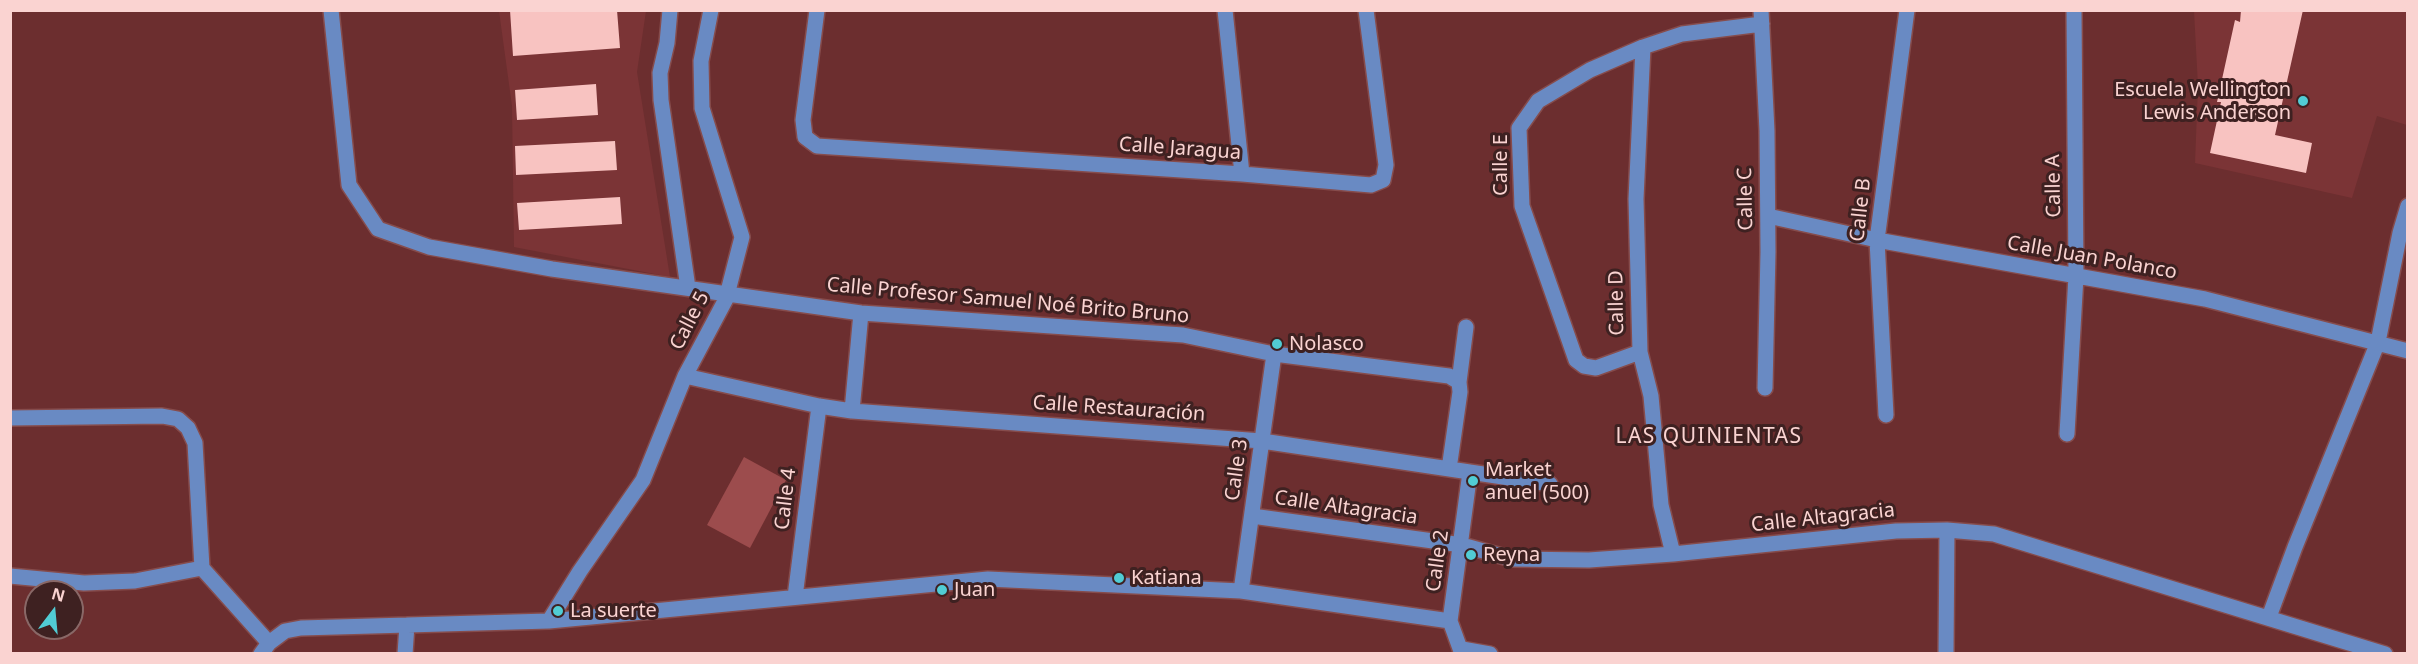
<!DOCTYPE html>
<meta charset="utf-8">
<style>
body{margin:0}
#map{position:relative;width:2418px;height:664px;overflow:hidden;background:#6c2e2f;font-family:"Noto Sans",sans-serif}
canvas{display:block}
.frame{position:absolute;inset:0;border:12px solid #fad3d1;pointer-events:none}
.north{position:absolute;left:24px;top:580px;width:60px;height:60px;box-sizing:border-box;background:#3e2121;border:2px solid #896867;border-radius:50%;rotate:16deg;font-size:16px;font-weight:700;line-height:24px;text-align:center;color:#fad3d1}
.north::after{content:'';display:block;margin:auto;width:21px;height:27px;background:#51ccd4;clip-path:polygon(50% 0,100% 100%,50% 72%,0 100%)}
</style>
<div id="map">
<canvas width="2418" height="664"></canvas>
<div class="frame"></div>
<div class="north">N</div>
</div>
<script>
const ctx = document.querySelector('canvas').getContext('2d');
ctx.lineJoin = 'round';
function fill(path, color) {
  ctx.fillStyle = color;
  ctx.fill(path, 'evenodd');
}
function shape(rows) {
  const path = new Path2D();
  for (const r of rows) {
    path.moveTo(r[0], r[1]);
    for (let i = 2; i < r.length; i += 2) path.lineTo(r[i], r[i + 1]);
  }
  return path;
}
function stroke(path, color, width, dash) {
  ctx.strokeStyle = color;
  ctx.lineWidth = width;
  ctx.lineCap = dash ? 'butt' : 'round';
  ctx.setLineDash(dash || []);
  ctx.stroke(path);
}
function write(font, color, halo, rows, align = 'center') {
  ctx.font = font + ' "Noto Sans",sans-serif';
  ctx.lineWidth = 6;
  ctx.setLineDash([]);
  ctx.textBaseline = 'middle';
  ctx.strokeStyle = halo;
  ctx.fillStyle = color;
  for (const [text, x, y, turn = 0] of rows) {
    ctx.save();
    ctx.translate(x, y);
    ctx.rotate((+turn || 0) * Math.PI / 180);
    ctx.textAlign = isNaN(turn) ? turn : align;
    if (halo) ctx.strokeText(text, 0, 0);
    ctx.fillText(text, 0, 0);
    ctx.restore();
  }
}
const built = shape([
 [499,11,646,11,637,72,670,277,514,247,512,106],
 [2194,11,2407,11,2407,125,2377,116,2352,198,2195,163,2198,86]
]);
const green = shape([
 [744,457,786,480,750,548,707,525]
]);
const building = shape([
 [510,10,617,10,620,48,513,56],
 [2241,10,2303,10,2275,135,2312,143,2306,173,2210,153,2221,102,2217,102,2235,20,2240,22],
 [596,84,598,115,517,120,515,90],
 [615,141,617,170,516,175,515,146],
 [620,197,622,224,519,230,517,203]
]);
const minor = shape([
 [331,10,349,185,378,229,429,247,552,269,861,313,1183,335,1274,354,1449,376,1459,382],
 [670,10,667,43,660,73,661,100,688,288],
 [817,10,803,120,805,137,817,146,1242,174,1371,185,1383,180,1386,165,1366,10],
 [1225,10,1242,174],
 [1761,10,1767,131,1768,252,1765,388],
 [1643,47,1636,199,1640,352,1651,396,1661,505,1673,554],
 [1768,216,1877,240,2205,299,2408,351],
 [1640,352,1596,368,1584,366,1576,360,1522,206,1519,128,1538,101,1590,70,1643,47,1682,34,1762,24],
 [685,376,819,406,852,411,1262,441,1550,484],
 [852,411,861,313],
 [1886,415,1877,240,1907,10],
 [10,418,162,416,178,419,188,428,195,443,202,568,269,643],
 [2067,434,2076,276,2074,10],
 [1449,469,1460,392,1459,382,1466,327],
 [1252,516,1462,545,1512,559,1589,560,1673,554,1896,531,1947,530,1994,534,2385,654],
 [10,576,84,583,135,581,202,568],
 [1241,591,1274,354],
 [795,597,819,406],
 [2269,617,2295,547,2378,342,2400,233,2408,206],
 [549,621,580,571,643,480,685,376,726,299,742,237,702,108,701,61,711,10],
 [1462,649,1490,654],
 [261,654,269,643,285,631,301,628,549,621,988,579,1241,591,1450,621],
 [405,654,407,625],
 [1462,654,1450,621,1470,472],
 [1946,654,1947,530]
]);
const markers = [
 [2303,101,6,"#51ccd4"],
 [1277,344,6,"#51ccd4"],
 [1473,481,6,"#51ccd4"],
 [1471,555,6,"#51ccd4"],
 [1119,578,6,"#51ccd4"],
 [942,590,6,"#51ccd4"],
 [558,611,6,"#51ccd4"]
];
const poiNames = [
 ["Escuela Wellington",2291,90,"right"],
 ["Lewis Anderson",2291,113,"right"],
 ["Nolasco",1289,344],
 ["Market",1485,470],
 ["anuel (500)",1485,493],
 ["Reyna",1483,555],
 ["Katiana",1131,578],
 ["Juan",954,590],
 ["La suerte",570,611]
];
const streetNames = [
 ["Calle Jaragua",1180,149,4],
 ["Calle E",1501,165,-90],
 ["Calle A",2054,186,-91],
 ["Calle C",1746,199,-91],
 ["Calle B",1861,210,-84],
 ["Calle Juan Polanco",2092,258,10],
 ["Calle Profesor Samuel Noé Brito Bruno",1008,301,5],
 ["Calle D",1617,303,-91],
 ["Calle 5",690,321,-63],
 ["Calle Restauración",1119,409,4],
 ["Calle 3",1237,470,-82],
 ["Calle 4",786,499,-83],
 ["Calle Altagracia",1346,508,8],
 ["Calle Altagracia",1823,518,-6],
 ["Calle 2",1438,561,-82]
];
const neighbourhoodNames = [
 ["LAS QUINIENTAS",1709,437]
];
fill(built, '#7b3436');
fill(green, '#9c4c4d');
fill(building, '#f8c3c1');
stroke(minor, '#864c4c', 18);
stroke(minor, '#698ac3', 15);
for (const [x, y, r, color] of markers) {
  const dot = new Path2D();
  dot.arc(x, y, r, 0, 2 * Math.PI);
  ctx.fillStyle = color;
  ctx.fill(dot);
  stroke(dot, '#3e2121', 2);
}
write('20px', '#fad3d1', '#3e2121', poiNames, 'left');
write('20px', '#fad3d1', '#3e2121', streetNames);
ctx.letterSpacing = '1.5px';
write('21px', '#fad3d1', '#3e2121', neighbourhoodNames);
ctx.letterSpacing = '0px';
</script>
